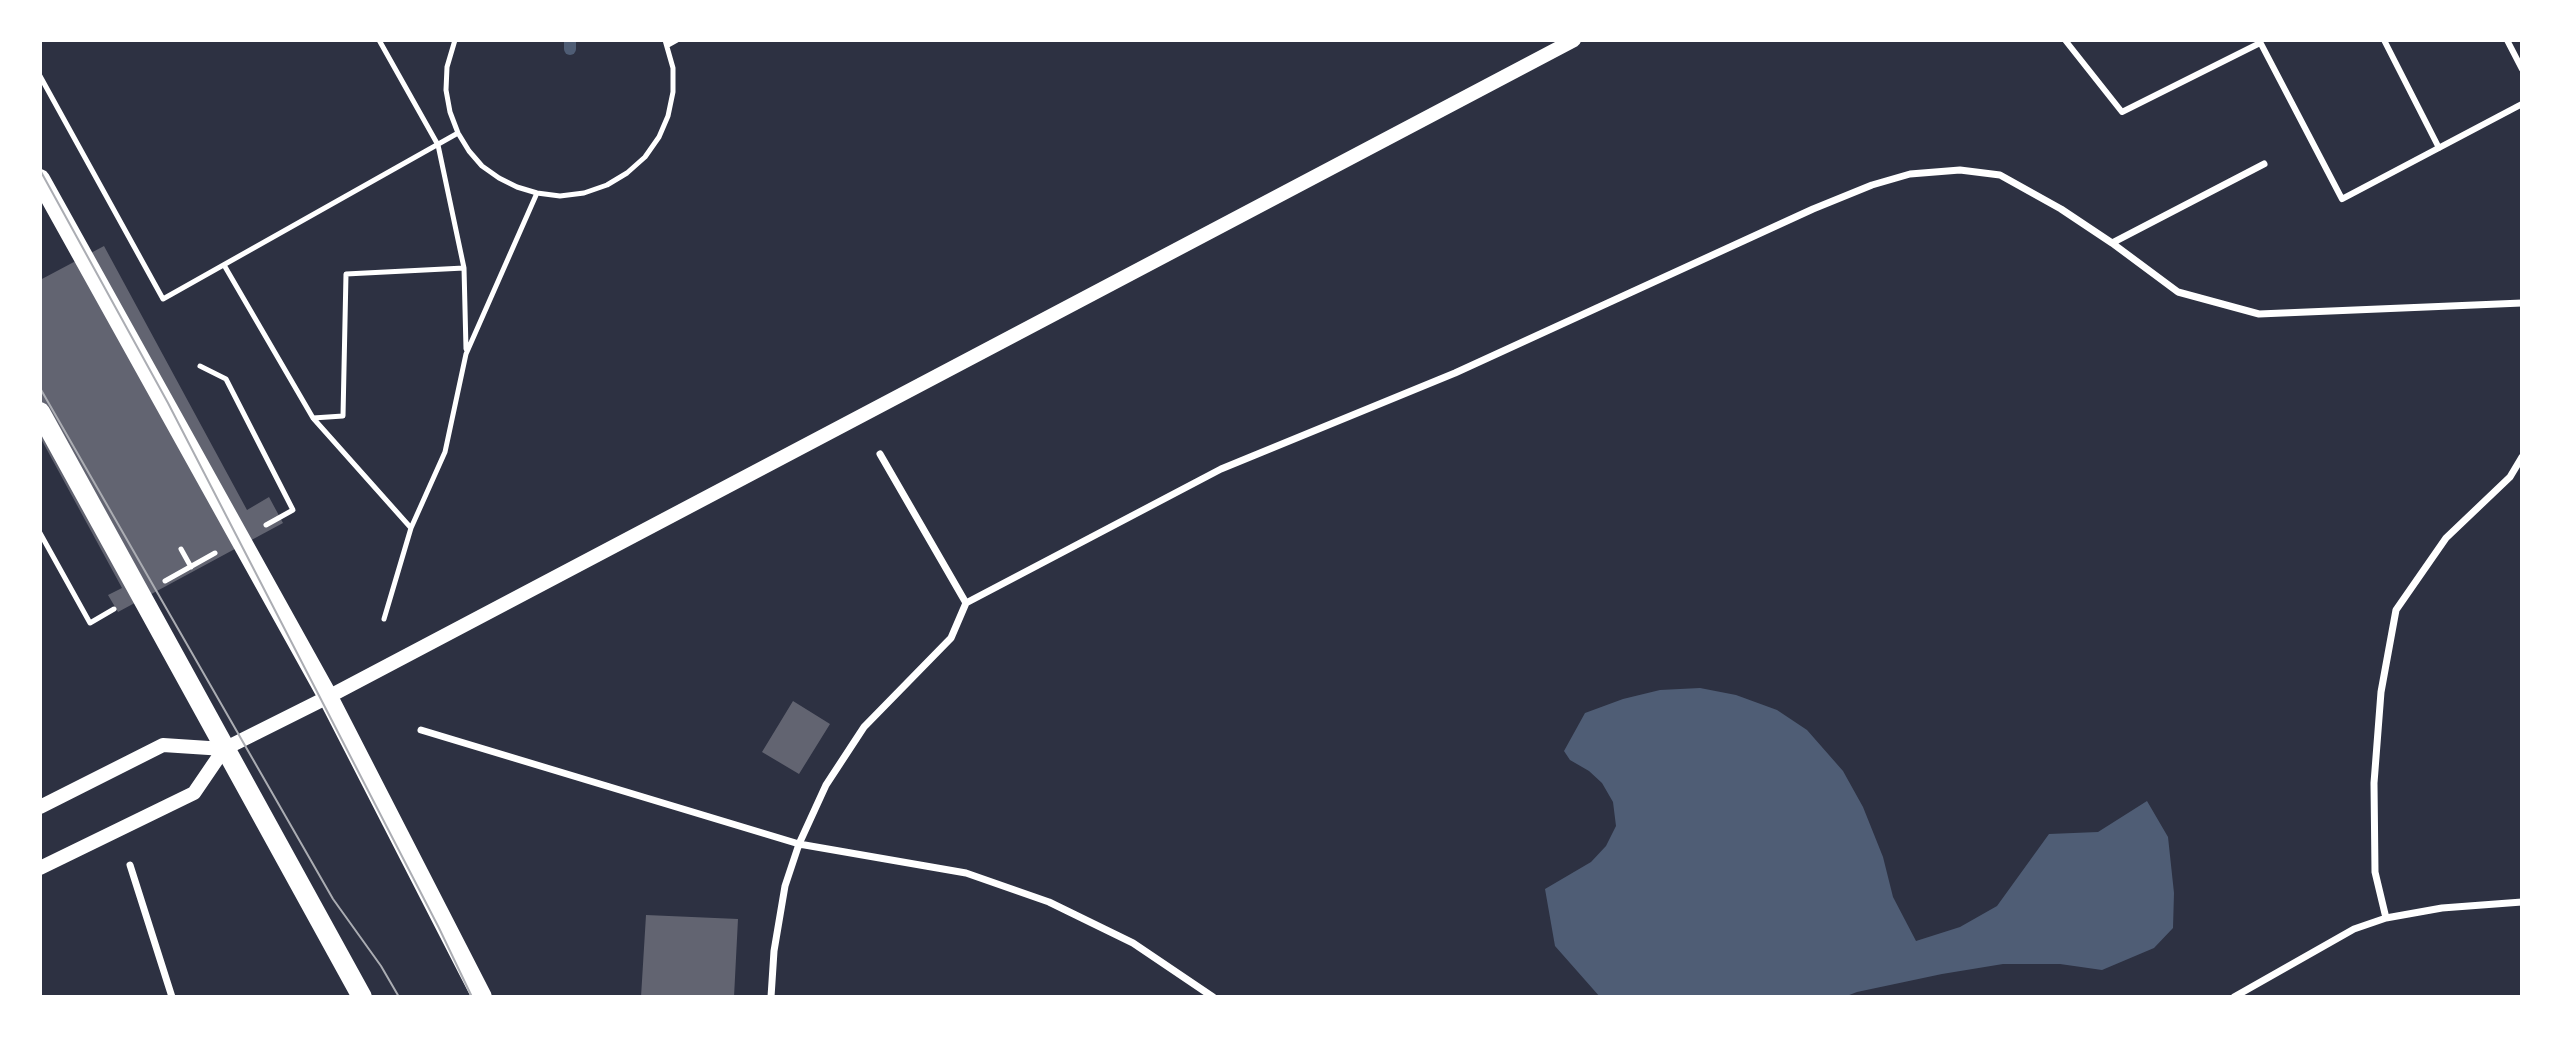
<!DOCTYPE html>
<style>
body{margin:0}
#map{position:relative;width:2562px;height:1037px;overflow:hidden;background:#2d3142;font-family:"Times New Roman",serif}
canvas{display:block}
.frame{position:absolute;inset:0;border:42px solid #fff;pointer-events:none}
</style>
<div id="map">
<canvas width="2562" height="1037"></canvas>
<div class="frame"></div>
</div>
<script>
const ctx = document.querySelector('canvas').getContext('2d');
ctx.lineJoin = 'round';
function fill(path, color) {
  ctx.fillStyle = color;
  ctx.fill(path, 'evenodd');
}
function shape(rows) {
  const path = new Path2D();
  for (const r of rows) {
    path.moveTo(r[0], r[1]);
    for (let i = 2; i < r.length; i += 2) path.lineTo(r[i], r[i + 1]);
  }
  return path;
}
function stroke(path, color, width, dash) {
  ctx.strokeStyle = color;
  ctx.lineWidth = width;
  ctx.lineCap = dash ? 'butt' : 'round';
  ctx.setLineDash(dash || []);
  ctx.stroke(path);
}
const water = shape([
 [1700,688,1736,695,1777,710,1807,730,1843,771,1863,807,1883,857,1893,897,1916,941,1960,927,1997,906,2049,834,2098,832,2147,801,2168,837,2174,893,2173,928,2154,948,2102,970,2060,964,2003,964,1942,974,1857,992,1844,997,1600,997,1555,946,1545,889,1591,862,1606,846,1616,826,1613,802,1602,783,1589,771,1570,760,1564,751,1585,713,1623,699,1660,690]
]);
const stream = shape([
 [570,40,570,49]
]);
const building = shape([
 [104,246,247,510,269,497,283,523,118,612,108,595,122,588,40,437,40,280],
 [793,701,830,724,799,774,762,752],
 [646,915,738,919,734,997,641,997]
]);
const path = shape([
 [379,40,438,145,464,268],
 [455,40,447,67,446,90,450,112,458,133,469,151,482,166,499,178,517,187,537,193,560,196,584,193,607,185,627,173,645,157,659,137,668,116,673,92,673,68,665,40],
 [668,45,677,40],
 [40,76,163,299,458,133],
 [224,265,313,418,411,528],
 [200,366,226,379,293,510,266,525],
 [313,418,343,416,346,274,464,268,466,349],
 [40,533,90,623,114,609],
 [181,549,191,567],
 [165,581,215,553],
 [384,619,411,528,445,452,466,354,537,193]
]);
const service = shape([
 [2065,40,2122,112,2260,43],
 [2259,40,2342,199,2522,104],
 [2384,40,2439,148],
 [2507,40,2522,69]
]);
const pedestrian = shape([
 [2112,243,2264,164],
 [966,603,1221,469,1455,373,1813,209,1872,185,1910,174,1960,170,2000,175,2061,209,2112,243,2178,292,2259,314,2522,303],
 [421,730,799,844,966,873,1049,902,1133,943,1213,997],
 [130,865,172,997],
 [2386,918,2375,872,2374,783,2381,692,2396,610,2446,538,2510,477,2522,457],
 [771,997,774,951,785,886,799,844,826,785,864,727,951,638,966,603,880,454],
 [2234,997,2354,929,2386,918,2442,908,2522,902]
]);
const tertiary = shape([
 [40,807,163,745,224,749,328,697,1574,40],
 [40,868,194,793,224,749]
]);
const primary = shape([
 [40,179,328,697,482,997],
 [40,412,362,997]
]);
const tram = shape([
 [40,170,168,403,439,928,472,997],
 [40,388,333,899,381,966,399,997]
]);
fill(water, '#4f5d75');
stroke(stream, '#4f5d75', 12);
fill(building, '#626471');
stroke(path, '#fff', 5);
stroke(service, '#fff', 6);
stroke(pedestrian, '#fff', 7);
stroke(tertiary, '#fff', 14);
stroke(primary, '#fff', 20);
stroke(tram, '#abadb3', 2);
</script>
